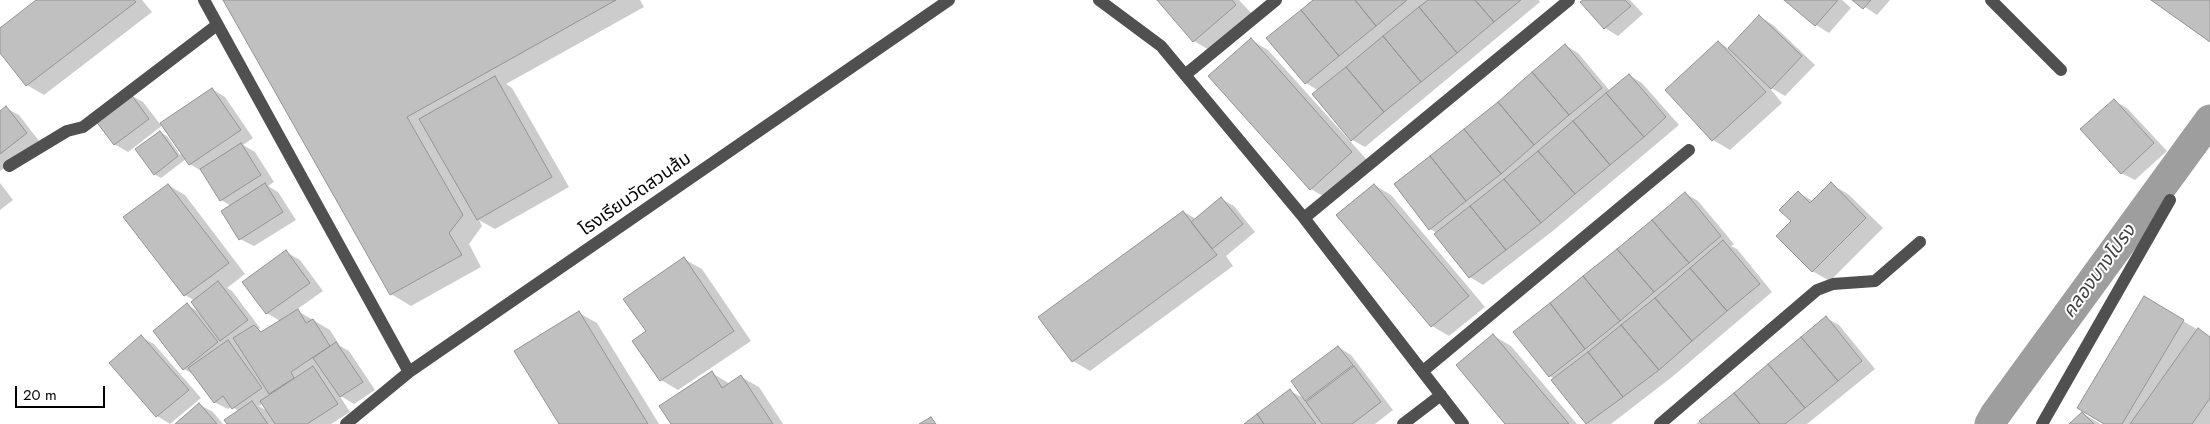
<!DOCTYPE html>
<meta charset="utf-8">
<style>
body{margin:0}
#map{position:relative;width:2210px;height:424px;overflow:hidden;background:#fff;font-family:Jost,sans-serif}
canvas{display:block}
.scale{position:absolute;left:15px;top:386px;width:90px;height:22px;box-sizing:border-box;border:2px solid #000;border-top:0;padding-left:6px;font-size:15px;line-height:18px;white-space:nowrap;color:#000;-webkit-text-stroke:4px #fff;paint-order:stroke}
</style>
<div id="map">
<canvas width="2210" height="424"></canvas>
<div class="scale">20 m</div>
</div>
<script>
const ctx = document.querySelector('canvas').getContext('2d');
ctx.lineJoin = 'round';
function fill(path, color) {
  ctx.fillStyle = color;
  ctx.fill(path, 'evenodd');
}
function shape(rows) {
  const path = new Path2D();
  for (const r of rows) {
    path.moveTo(r[0], r[1]);
    for (let i = 2; i < r.length; i += 2) path.lineTo(r[i], r[i + 1]);
  }
  return path;
}
function stroke(path, color, width, dash) {
  ctx.strokeStyle = color;
  ctx.lineWidth = width;
  ctx.lineCap = dash ? 'butt' : 'round';
  ctx.setLineDash(dash || []);
  ctx.stroke(path);
}
function write(font, color, halo, rows, align = 'center') {
  ctx.font = font + ' Jost,"Noto Sans Thai",sans-serif';
  ctx.lineWidth = 4;
  ctx.setLineDash([]);
  ctx.textBaseline = 'middle';
  ctx.strokeStyle = halo;
  ctx.fillStyle = color;
  for (const [text, x, y, turn = 0] of rows) {
    ctx.save();
    ctx.translate(x, y);
    ctx.rotate((+turn || 0) * Math.PI / 180);
    ctx.textAlign = isNaN(turn) ? turn : align;
    if (halo) ctx.strokeText(text, 0, 0);
    ctx.fillText(text, 0, 0);
    ctx.restore();
  }
}
const shadow = shape([
 [38,0,142,0,152,12,44,95,27,85,0,51,0,29],
 [225,0,640,0,644,7,506,84,512,88,569,187,495,229,479,220,482,226,469,244,481,267,411,306,391,294],
 [1159,0,1239,0,1253,15,1211,51,1194,41],
 [1315,0,1539,0,1540,2,1365,147,1349,138,1319,91,1306,83,1268,38],
 [1584,0,1630,0,1643,14,1618,36,1605,28],
 [1786,0,1842,0,1851,8,1829,33,1816,25],
 [1854,0,1890,0,1877,15],
 [1760,17,1773,25,1815,65,1785,96,1768,86,1782,103,1730,150,1713,140,1719,42,1729,49],
 [1251,40,1268,50,1369,162,1328,199,1311,189],
 [1565,45,1578,53,1610,91,1629,75,1642,83,1679,125,1554,230,1483,285,1470,277,1437,233,1430,229,1499,103],
 [212,89,225,97,253,138,243,145,255,152,274,182,268,186,278,192,296,220,254,246,240,239,231,206,221,200,203,172,190,164,186,159,161,178,154,174,160,132,167,136,180,155,182,153,163,125,128,152,114,144,130,95,143,102,160,124],
 [2114,101,2127,108,2167,151,2135,180,2121,173],
 [6,108,19,115,39,141,0,171,0,113],
 [0,183,13,200,0,210],
 [1831,184,1848,194,1883,228,1830,281,1812,271,1792,221,1799,193,1813,201],
 [168,185,185,195,245,274,227,288,232,291,260,328,258,330,263,332,280,321,267,313,244,282,286,252,300,260,323,291,296,310,330,330,340,346,349,351,375,390,354,404,339,395,350,412,331,424,229,424,239,412,232,406,228,409,214,402,195,375,184,369,187,305,201,313,195,301,185,295,125,217],
 [263,403,269,412,259,406],
 [1374,185,1391,195,1485,307,1449,336,1432,326],
 [1685,193,1698,201,1734,244,1731,246,1737,249,1772,292,1672,377,1611,424,1587,424,1553,380,1555,379,1549,376,1515,332],
 [1221,199,1234,206,1255,232,1226,256,1233,266,1090,371,1073,361,1184,212,1196,219],
 [684,259,702,269,751,341,678,390,661,380,634,341,647,332],
 [579,313,597,323,659,424,560,424],
 [1826,318,1839,325,1875,369,1807,424,1696,424],
 [2178,318,2210,337,2210,424,2107,424],
 [1494,336,1511,346,1577,424,1507,424],
 [141,337,154,344,201,398,170,424,157,416,111,363],
 [1338,347,1351,355,1393,410,1375,424,1246,424,1290,391,1307,400,1293,381],
 [712,373,730,384,741,377,759,387,783,424,672,424],
 [200,405,213,412,223,424,177,424],
 [2082,413,2099,423,2100,424,2071,424]
]);
const canal = shape([
 [1990,424,1995,415,2210,120]
]);
const building = shape([
 [36,0,134,0,136,2,26,86,0,53,0,28,36,0],
 [223,0,616,0,407,117,463,215,449,233,462,255,390,295,223,0],
 [1157,0,1232,0,1236,5,1193,42,1157,0],
 [1313,0,1355,0,1376,26,1339,56,1301,10,1313,0],
 [1355,0,1407,0,1376,26,1355,0],
 [1428,0,1475,0,1494,22,1457,53,1419,7,1428,0],
 [1475,0,1521,0,1494,22,1475,0],
 [1583,0,1625,0,1631,6,1604,29,1580,2,1583,0],
 [1784,0,1838,0,1815,26,1784,0],
 [1852,0,1871,0,1863,9,1852,0],
 [2151,0,2210,0,2210,42,2151,0],
 [1419,7,1457,53,1421,82,1383,36,1419,7],
 [1301,10,1339,56,1305,84,1266,38,1301,10],
 [1759,15,1802,56,1771,89,1728,48,1759,15],
 [1383,36,1421,82,1384,112,1346,67,1383,36],
 [1251,38,1352,152,1310,190,1208,76,1251,38],
 [1718,41,1766,92,1712,141,1665,90,1718,41],
 [1565,44,1602,88,1569,115,1532,72,1565,44],
 [1346,67,1384,112,1351,141,1312,94,1346,67],
 [1532,72,1569,115,1534,145,1498,102,1532,72],
 [1629,74,1666,117,1644,137,1606,93,1629,74],
 [495,76,552,177,477,220,419,119,495,76],
 [212,88,241,130,189,165,160,123,212,88],
 [130,93,149,119,114,145,95,120,130,93],
 [1606,93,1644,137,1610,165,1573,121,1606,93],
 [2114,99,2154,143,2121,174,2080,129,2114,99],
 [1498,102,1534,145,1501,174,1464,129,1498,102],
 [6,106,27,133,0,154,0,111,6,106],
 [1573,121,1610,165,1575,194,1538,151,1573,121],
 [1464,129,1501,174,1466,201,1430,156,1464,129],
 [160,131,178,156,154,175,135,149,160,131],
 [241,143,261,175,220,201,200,169,241,143],
 [1538,151,1575,194,1541,223,1504,179,1538,151],
 [1430,156,1466,201,1429,230,1394,184,1430,156],
 [1504,179,1541,223,1506,250,1470,206,1504,179],
 [1831,182,1866,218,1812,272,1776,236,1791,221,1779,210,1798,191,1810,203,1831,182],
 [265,183,283,212,239,240,221,211,265,183],
 [168,184,229,263,184,296,123,217,168,184],
 [1374,184,1469,296,1431,327,1336,215,1374,184],
 [1685,192,1721,236,1689,263,1652,220,1685,192],
 [1221,197,1243,224,1212,249,1191,222,1221,197],
 [1470,206,1506,250,1469,278,1434,234,1470,206],
 [1183,211,1217,255,1072,362,1038,317,1183,211],
 [1652,220,1689,263,1654,292,1617,249,1652,220],
 [1723,240,1760,284,1727,311,1690,268,1723,240],
 [1617,249,1654,292,1620,321,1583,276,1617,249],
 [286,250,310,283,266,314,242,282,286,250],
 [684,257,734,331,660,381,632,341,646,331,623,299,684,257],
 [1690,268,1727,311,1692,341,1655,298,1690,268],
 [1583,276,1620,321,1585,349,1550,303,1583,276],
 [218,281,248,320,220,341,191,302,218,281],
 [2144,296,2184,320,2122,424,2104,424,2077,408,2144,296],
 [1655,298,1692,341,1659,370,1621,325,1655,298],
 [187,303,218,342,183,370,153,331,187,303],
 [1550,303,1585,349,1549,377,1513,332,1550,303],
 [298,309,306,323,313,319,330,346,291,372,294,378,269,394,233,338,254,325,261,332,298,309],
 [579,311,648,424,559,424,514,351,579,311],
 [1826,316,1862,361,1838,381,1801,337,1826,316],
 [1621,325,1659,370,1623,397,1588,352,1621,325],
 [2198,328,2210,337,2210,398,2192,424,2130,424,2198,328],
 [1493,334,1569,424,1505,424,1456,365,1493,334],
 [141,335,189,390,156,417,109,363,141,335],
 [1801,337,1838,381,1805,408,1768,364,1801,337],
 [228,340,262,388,232,409,223,396,214,403,188,368,228,340],
 [336,342,363,382,340,397,313,358,336,342],
 [1338,346,1353,365,1305,401,1291,381,1338,346],
 [1588,352,1623,397,1586,424,1551,380,1588,352],
 [1768,364,1805,408,1785,424,1760,424,1734,393,1768,364],
 [313,366,338,404,307,424,275,424,260,401,313,366],
 [1354,366,1381,402,1352,424,1322,424,1306,402,1354,366],
 [712,371,722,388,741,375,773,424,671,424,659,406,712,371],
 [1290,389,1316,424,1264,424,1257,414,1290,389],
 [1734,393,1760,424,1702,424,1699,421,1734,393],
 [252,401,268,424,227,424,224,420,252,401],
 [199,403,217,424,175,424,199,403],
 [2082,412,2094,424,2069,424,2082,412],
 [1257,414,1264,424,1244,424,1257,414],
 [931,417,936,424,919,424,931,417]
]);
const minor = shape([
 [204,0,409,372],
 [1099,0,1161,46,1304,218,1463,424],
 [1991,0,2061,70],
 [1185,75,1276,0],
 [9,166,67,131,83,127,217,25],
 [1304,218,1569,0],
 [1423,371,1689,150],
 [346,424,409,372,949,0],
 [1403,424,1441,395],
 [1660,424,1817,290,1833,284,1875,281,1920,242],
 [2042,424,2170,200]
]);
const streetNames = [
 ["โรงเรียนวัดสวนส้ม",636,195,-35]
];
const waterNames = [
 ["คลองบางโปรง",2100,272,-54]
];
fill(shadow, '#0003');
stroke(canal, '#9e9e9e', 31);
fill(building, '#c0c0c0');
stroke(building, '#949494', 1);
stroke(minor, '#505050', 12);
write('18px', '#000', '#fff', streetNames);
write('italic 19px', '#3f3f3f', '#fff', waterNames);
</script>
